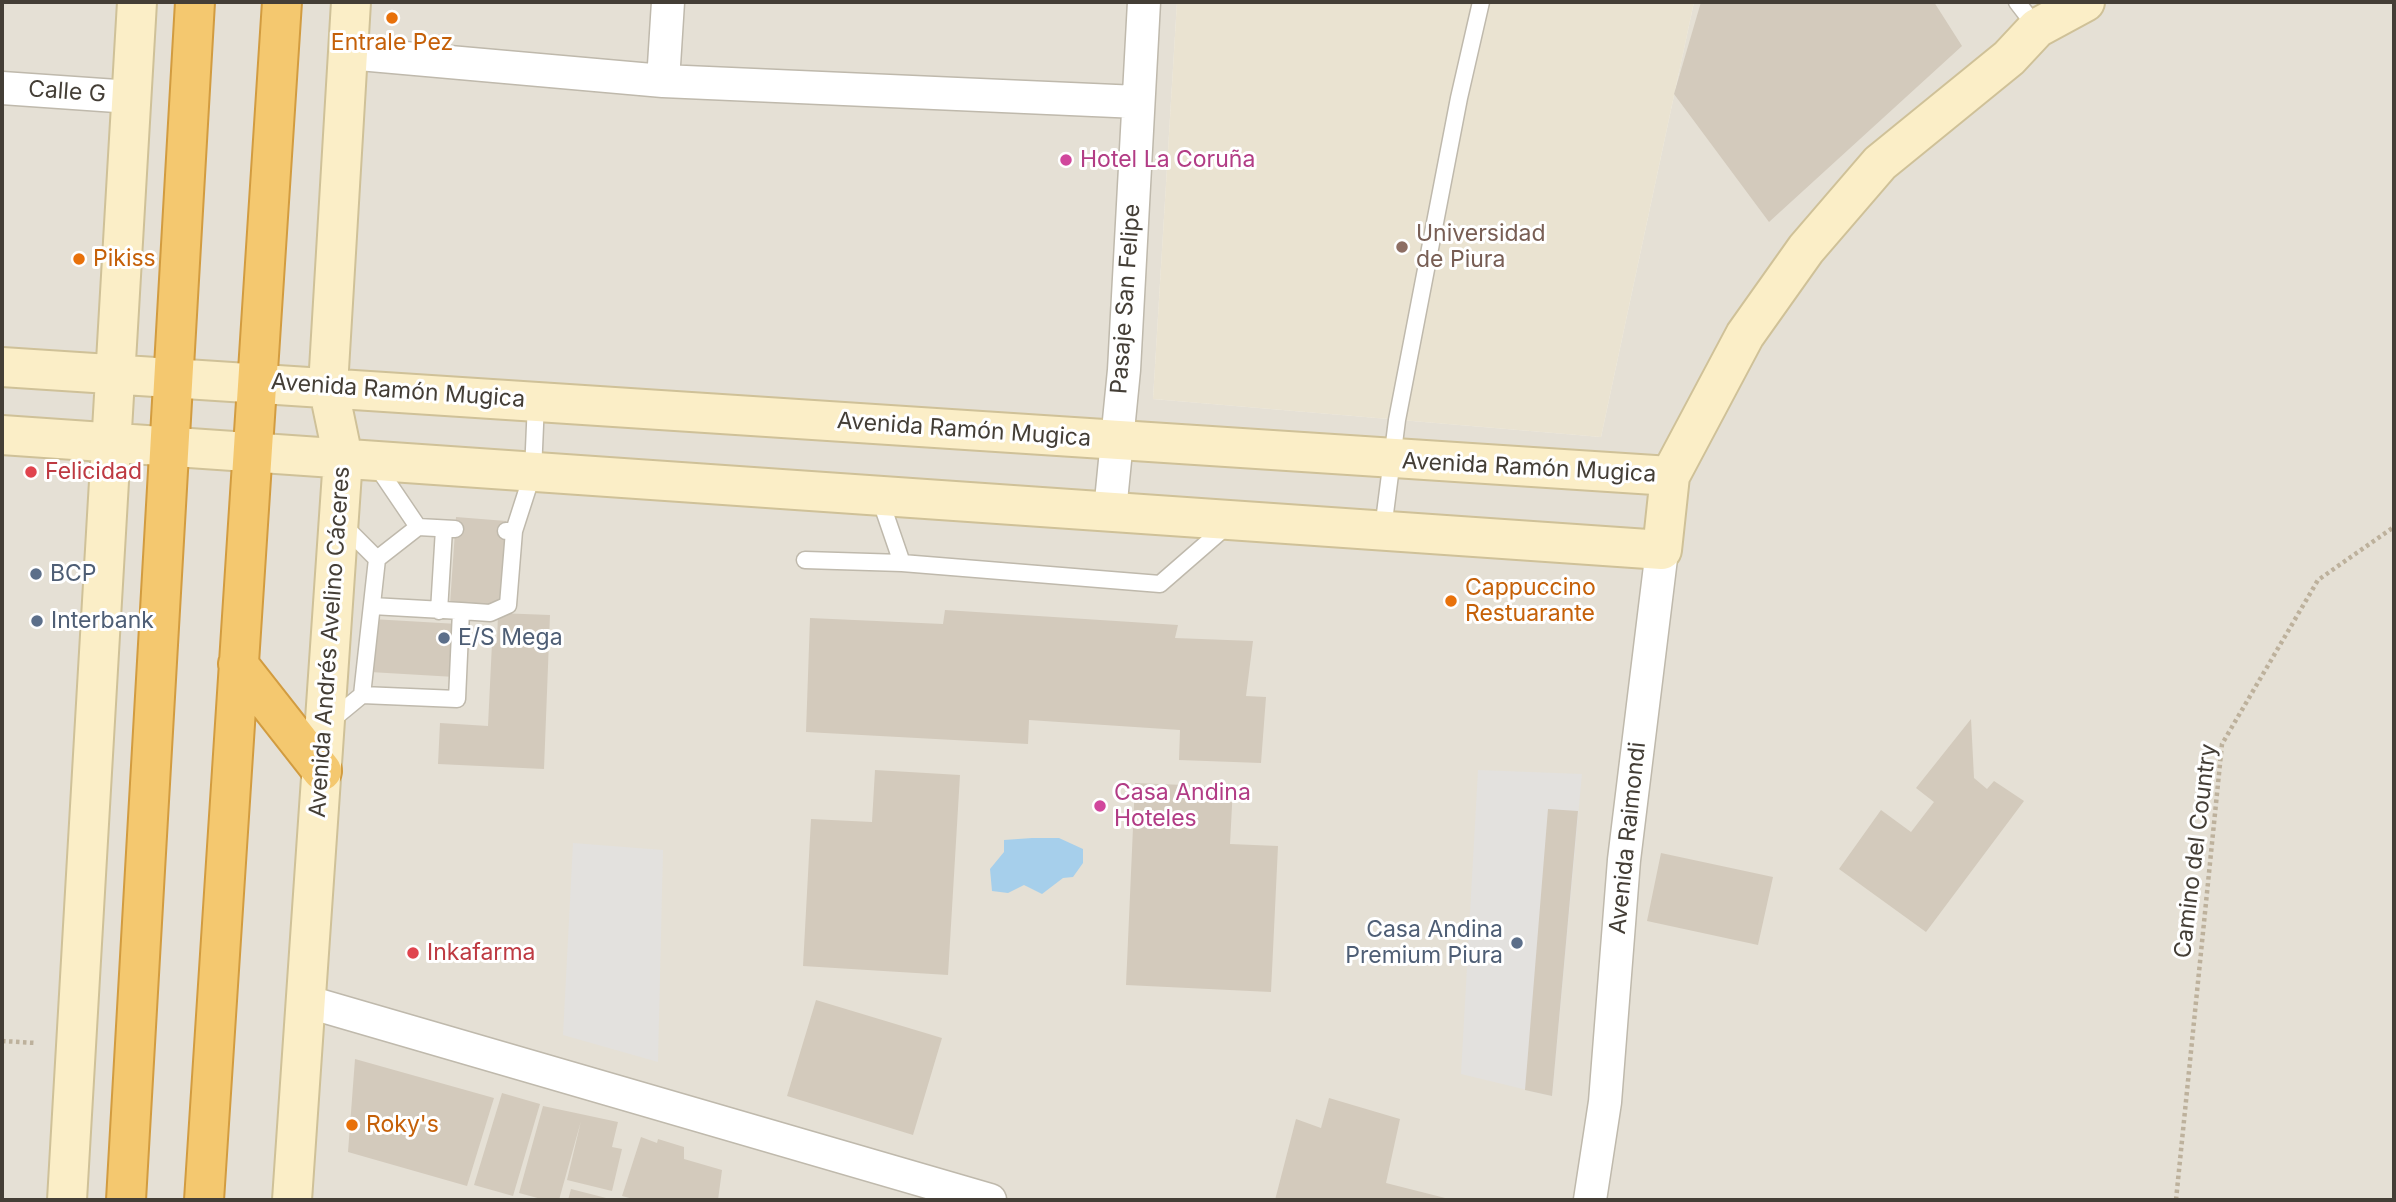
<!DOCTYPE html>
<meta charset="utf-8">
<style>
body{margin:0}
#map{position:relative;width:2396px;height:1202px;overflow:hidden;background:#f2eee6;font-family:Inter,sans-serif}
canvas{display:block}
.frame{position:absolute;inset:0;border:4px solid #443e36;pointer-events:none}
</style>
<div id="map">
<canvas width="2396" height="1202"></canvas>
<div class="frame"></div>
</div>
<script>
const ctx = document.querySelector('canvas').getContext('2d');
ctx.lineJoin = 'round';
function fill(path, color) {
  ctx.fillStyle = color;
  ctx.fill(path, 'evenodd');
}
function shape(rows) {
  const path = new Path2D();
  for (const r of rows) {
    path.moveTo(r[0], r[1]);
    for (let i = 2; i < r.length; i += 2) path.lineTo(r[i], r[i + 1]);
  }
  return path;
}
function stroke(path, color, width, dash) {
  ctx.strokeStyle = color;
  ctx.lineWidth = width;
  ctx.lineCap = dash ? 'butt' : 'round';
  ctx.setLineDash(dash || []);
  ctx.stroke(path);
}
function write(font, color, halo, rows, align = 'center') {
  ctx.font = font + ' Inter,sans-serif';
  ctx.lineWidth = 6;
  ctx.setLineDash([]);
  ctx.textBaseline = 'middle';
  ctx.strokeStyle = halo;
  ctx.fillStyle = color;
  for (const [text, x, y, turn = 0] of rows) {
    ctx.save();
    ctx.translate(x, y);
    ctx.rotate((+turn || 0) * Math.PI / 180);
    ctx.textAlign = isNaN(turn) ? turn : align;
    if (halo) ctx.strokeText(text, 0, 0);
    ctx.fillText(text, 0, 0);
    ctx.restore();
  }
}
const residential = shape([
 [2,2,1177,2,1153,399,1601,437,1694,2,2394,2,2394,1200,2,1200]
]);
const education = shape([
 [1177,2,1694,2,1601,437,1153,399]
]);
const parking = shape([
 [1478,770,1582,774,1552,1096,1461,1074],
 [573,843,663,850,658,1062,563,1035]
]);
const water = shape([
 [1032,838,1059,838,1083,849,1083,863,1073,877,1063,878,1042,894,1024,885,1008,893,992,891,990,869,1004,852,1004,840]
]);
const building = shape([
 [1701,2,1934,2,1962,46,1769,222,1674,94],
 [456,517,506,521,501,607,450,604],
 [945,610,1178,625,1175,638,1253,641,1246,696,1266,697,1261,763,1179,760,1180,730,1029,720,1028,744,806,732,810,618,943,624],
 [498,613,550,615,544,769,438,764,440,723,488,726,492,643,497,643],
 [372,619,458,624,455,677,370,672],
 [1971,719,1974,778,1987,789,1994,781,2024,801,1926,932,1839,869,1881,810,1911,832,1934,802,1916,788],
 [875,770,960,775,948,975,803,966,811,819,872,822],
 [1135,783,1233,787,1230,844,1278,846,1271,992,1126,985],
 [1548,809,1578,811,1552,1096,1525,1090],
 [1661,853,1773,877,1758,945,1647,921],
 [816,1000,942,1038,913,1135,787,1096],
 [355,1059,494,1098,467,1186,348,1152],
 [502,1093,540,1104,513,1196,474,1185],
 [1329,1098,1400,1119,1386,1183,1453,1200,1275,1200,1296,1119,1321,1128],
 [543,1106,618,1122,612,1147,622,1149,612,1191,567,1180,581,1121,559,1200,545,1200,519,1193],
 [641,1137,657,1143,658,1139,684,1147,684,1159,722,1170,718,1200,637,1200,622,1196],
 [571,1189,610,1199,610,1200,568,1200]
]);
const path = shape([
 [2,1041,36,1043],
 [2176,1200,2222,744,2318,580,2394,527]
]);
const lane = shape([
 [2017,2,2037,28],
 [376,465,418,527],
 [879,496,902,563,1160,584,1229,524],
 [341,523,377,559],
 [1383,529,1397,420,1459,98,1481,2],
 [506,531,514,531,533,472,536,402],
 [805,560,902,563],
 [372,606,461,611],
 [439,611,444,529],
 [362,695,457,699,461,611,490,613,508,605,514,531],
 [328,723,362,695,377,559,418,527,455,529]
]);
const street = shape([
 [348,53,663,81,1138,102],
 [663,81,668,2],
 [2,88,131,97],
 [1110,511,1124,370,1144,2],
 [305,1001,990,1200],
 [1590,1200,1605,1102,1624,860,1662,550]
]);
const secondary = shape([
 [2,367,1670,476],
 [2,435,1662,550,1670,476,1745,335,1806,249,1880,163,2009,58,2037,28,2085,2],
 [67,1200,137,2],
 [292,1200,343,458,328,386,351,2]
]);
const highway = shape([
 [238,664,322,771],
 [126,1200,195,2],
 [204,1200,282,2]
]);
const markers = [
 [392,18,7,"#e8710a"],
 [1066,160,7,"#d1479c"],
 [1402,247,7,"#8d6e63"],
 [79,259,7,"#e8710a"],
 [31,472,7,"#e0444e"],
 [36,574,7,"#5c6f8a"],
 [1451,601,7,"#e8710a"],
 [37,621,7,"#5c6f8a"],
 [444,638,7,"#5c6f8a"],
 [1100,806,7,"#d1479c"],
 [1517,943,7,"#5c6f8a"],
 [413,953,7,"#e0444e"],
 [352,1125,7,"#e8710a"]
];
const foodNames = [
 ["Entrale Pez",392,43,"center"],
 ["Pikiss",93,259],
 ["Cappuccino",1465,588],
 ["Restuarante",1465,614],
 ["Roky's",366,1125]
];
const streetNames = [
 ["Calle G",67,92,4],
 ["Pasaje San Felipe",1126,299,-86],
 ["Avenida Ramón Mugica",398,391,4],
 ["Avenida Ramón Mugica",964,430,4],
 ["Avenida Ramón Mugica",1529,468,3],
 ["Avenida Andrés Avelino Cáceres",330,642,-86],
 ["Avenida Raimondi",1628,838,-84],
 ["Camino del Country",2196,851,-83]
];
const hotelNames = [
 ["Hotel La Coruña",1080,160],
 ["Casa Andina",1114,793],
 ["Hoteles",1114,819]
];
const educationNames = [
 ["Universidad",1416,234],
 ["de Piura",1416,260]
];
const healthNames = [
 ["Felicidad",45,472],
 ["Inkafarma",427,953]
];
const serviceNames = [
 ["BCP",50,574],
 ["Interbank",51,621],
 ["E/S Mega",458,638],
 ["Casa Andina",1503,930,"right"],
 ["Premium Piura",1503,956,"right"]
];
fill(residential, '#e5e0d5');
fill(education, '#eae3d1');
fill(parking, '#e3e1de');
fill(water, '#a6cfeb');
fill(building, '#d3cabc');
stroke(lane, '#bfb9ac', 19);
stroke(street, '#bfb9ac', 35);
stroke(secondary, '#cfc198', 42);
stroke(highway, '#d29c40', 42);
stroke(path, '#bdb19c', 4.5, [3.5, 3.5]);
stroke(lane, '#fff', 16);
stroke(street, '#fff', 32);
stroke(secondary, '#fbeec7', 38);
stroke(highway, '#f4c86f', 38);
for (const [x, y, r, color] of markers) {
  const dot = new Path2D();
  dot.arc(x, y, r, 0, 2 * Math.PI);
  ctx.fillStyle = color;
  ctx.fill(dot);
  stroke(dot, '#fff', 2.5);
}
write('23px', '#c56008', '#fff', foodNames, 'left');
write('23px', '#443e36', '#fff', streetNames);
write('23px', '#b23c85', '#fff', hotelNames, 'left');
write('23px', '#785e54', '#fff', educationNames, 'left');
write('23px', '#be3a42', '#fff', healthNames, 'left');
write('23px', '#4e5e75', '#fff', serviceNames, 'left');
</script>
